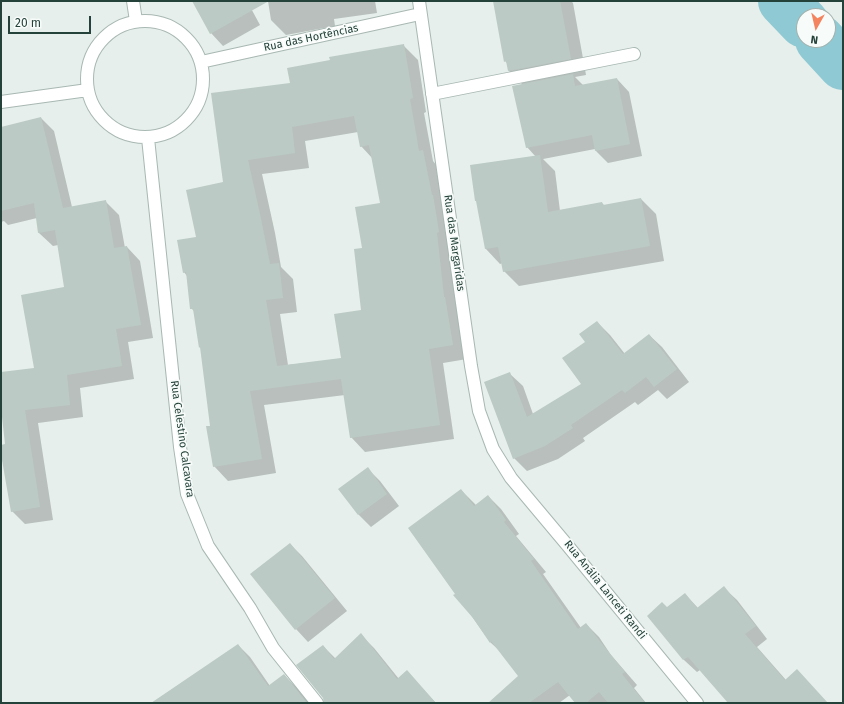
<!DOCTYPE html>
<meta charset="utf-8">
<style>
body{margin:0}
#map{position:relative;width:844px;height:704px;overflow:hidden;background:#e6efeb;font-family:"Fira Sans",sans-serif}
canvas{display:block}
.frame{position:absolute;inset:0;border:2px solid #24423a;pointer-events:none}
.north{position:absolute;left:796px;top:8px;width:40px;height:40px;box-sizing:border-box;background:#f7fbf9;border:1px solid #a3b1ad;border-radius:50%;rotate:188deg;font-size:11px;font-weight:700;line-height:16px;text-align:center;color:#24423a}
.north::after{content:'';display:block;margin:auto;width:14px;height:18px;background:#f4845f;clip-path:polygon(50% 0,100% 100%,50% 72%,0 100%)}
.scale{position:absolute;left:8px;top:16px;width:83px;height:18px;box-sizing:border-box;border:2px solid #24423a;border-top:0;padding-left:5px;font-size:12px;line-height:14px;white-space:nowrap;color:#24423a;-webkit-text-stroke:3px #f7fbf9;paint-order:stroke}
</style>
<div id="map">
<canvas width="844" height="704"></canvas>
<div class="frame"></div>
<div class="north">N</div>
<div class="scale">20 m</div>
</div>
<script>
const ctx = document.querySelector('canvas').getContext('2d');
ctx.lineJoin = 'round';
function fill(path, color) {
  ctx.fillStyle = color;
  ctx.fill(path, 'evenodd');
}
function shape(rows) {
  const path = new Path2D();
  for (const r of rows) {
    if (r.length === 3) {
      path.moveTo(r[0] + r[2], r[1]);
      path.arc(r[0], r[1], r[2], 0, 2 * Math.PI);
      continue;
    }
    path.moveTo(r[0], r[1]);
    for (let i = 2; i < r.length; i += 2) path.lineTo(r[i], r[i + 1]);
  }
  return path;
}
function stroke(path, color, width, dash) {
  ctx.strokeStyle = color;
  ctx.lineWidth = width;
  ctx.lineCap = dash ? 'butt' : 'round';
  ctx.setLineDash(dash || []);
  ctx.stroke(path);
}
function write(font, color, halo, rows, align = 'center') {
  ctx.font = font + ' "Fira Sans",sans-serif';
  ctx.lineWidth = 3.5;
  ctx.setLineDash([]);
  ctx.textBaseline = 'middle';
  ctx.strokeStyle = halo;
  ctx.fillStyle = color;
  for (const [text, x, y, turn = 0] of rows) {
    ctx.save();
    ctx.translate(x, y);
    ctx.rotate((+turn || 0) * Math.PI / 180);
    ctx.textAlign = isNaN(turn) ? turn : align;
    if (halo) ctx.strokeText(text, 0, 0);
    ctx.fillText(text, 0, 0);
    ctx.restore();
  }
}
const shadow = shape([
 [193,1,247,1,260,25,223,46,211,33],
 [268,1,375,1,377,13,334,19,335,26,286,35,271,20],
 [494,1,571,1,573,3,586,75,575,77,584,86,617,79,629,92,642,156,608,163,596,151,595,149,543,159,555,171,560,211,602,203,605,206,641,199,656,214,664,261,519,286,504,271,503,263,500,264,486,249,477,201,536,157,527,147,523,85,509,71,508,64,505,61],
 [403,45,418,60,426,112,424,113,433,161,437,166,467,359,443,363,454,439,365,452,351,437,345,395,264,405,276,473,228,481,214,466,211,426,202,349,200,347,194,311,191,308,187,276,184,272,198,238,224,183,291,84],
 [358,132,361,146,373,159,382,204,362,311,342,359,288,365,280,314,297,312,293,279,281,267,275,233,262,174,309,168,305,141],
 [41,118,54,131,72,207,106,202,119,215,125,248,127,247,140,261,153,338,128,342,134,379,80,388,83,417,38,423,53,520,25,524,12,511,1,448,1,446,6,445,3,412,1,413,1,373,35,369,65,288,58,245,53,246,39,233,37,218,8,225,4,221,1,222,1,128],
 [597,322,610,335,625,354,649,335,662,347,689,382,667,399,658,390,638,405,635,402,583,438,585,441,558,459,527,471,514,458,510,374,523,386,533,414,582,385,586,342],
 [368,469,380,481,399,506,371,527,359,515,340,489],
 [461,490,476,505,488,496,501,509,519,534,516,536,546,572,543,574,581,628,586,624,599,637,611,655,637,685,634,688,646,703,577,703,570,695,559,703,489,703,520,677,502,653,490,642,456,594],
 [290,544,302,556,347,611,308,642,296,629,251,574],
 [724,588,737,600,767,639,757,647,786,680,828,703,729,703,700,670,697,672,684,660,648,616,667,608,685,594,698,608],
 [361,635,374,648,399,679,419,685,436,703,330,703,323,646,336,659],
 [238,645,250,657,270,686,284,675,297,688,309,703,152,703]
]);
const river = shape([
 [783,1,804,23],
 [820,40,843,65]
]);
const building = shape([
 [192,1,269,1,210,34],
 [493,1,560,1,571,59,508,71,506,61,504,62],
 [404,44,413,98,410,99,419,151,423,150,432,195,433,195,439,232,437,233,444,297,445,297,453,345,429,349,440,425,350,438,341,379,250,391,262,459,213,467,206,426,210,426,200,347,199,348,193,309,190,309,186,272,183,273,177,240,196,237,186,190,223,182,211,93,290,83,287,68,330,60,329,57],
 [354,116,360,147,369,145,380,203,355,207,362,248,354,249,361,310,334,314,341,358,277,366,266,300,283,298,279,263,270,264,261,219,248,160,295,153,292,127],
 [573,74,575,86,617,78,630,144,595,151,592,135,526,148,512,86],
 [41,117,63,208,106,200,114,248,127,246,141,325,116,329,122,366,67,375,70,405,25,410,40,507,11,512,1,454,1,445,5,444,1,408,1,372,34,368,21,295,64,287,55,230,38,233,34,203,1,211,1,127],
 [540,155,548,212,602,202,603,205,641,198,650,246,503,272,498,247,485,249,476,201,475,201,470,165],
 [597,321,623,354,649,334,677,369,654,387,646,377,625,393,622,390,571,425,573,428,545,446,513,459,484,382,510,372,527,417,581,384,562,358,585,342,579,334],
 [368,467,387,494,358,515,338,489],
 [461,489,474,506,488,495,506,520,504,522,534,559,531,561,578,629,586,623,599,640,625,672,622,674,645,703,608,703,599,692,586,703,575,703,558,682,529,703,488,703,518,676,491,641,490,643,473,618,453,595,455,594,408,528],
 [290,543,335,598,295,630,250,574],
 [724,586,756,626,745,634,785,680,797,669,828,703,728,703,688,657,683,660,647,616,662,602,667,607,685,593,697,608],
 [361,633,397,679,407,670,436,703,324,703,323,698,296,665,323,645,334,659],
 [238,644,268,686,284,674,307,703,151,703]
]);
const street = shape([
 [133,1,136,21],
 [419,1,471,366,479,411,493,449,511,478,568,546,697,703],
 [145,79,58],
 [201,62,420,14],
 [432,94,634,54],
 [1,102,88,90],
 [148,138,180,447,187,494,208,546,250,608,273,648,317,703]
]);
const streetNames = [
 ["Rua das Hortências",311,38,-12],
 ["Rua das Margaridas",454,243,82],
 ["Rua Celestino Calcavara",182,439,82],
 ["Rua Anália Lanceti Randi",605,590,51]
];
fill(shadow, '#0003');
stroke(river, '#8ec9d4', 50);
fill(building, '#bbcac4');
stroke(street, '#a8b8b2', 14);
stroke(street, '#fff', 12);
write('11px', '#24423a', '#f7fbf9', streetNames);
</script>
